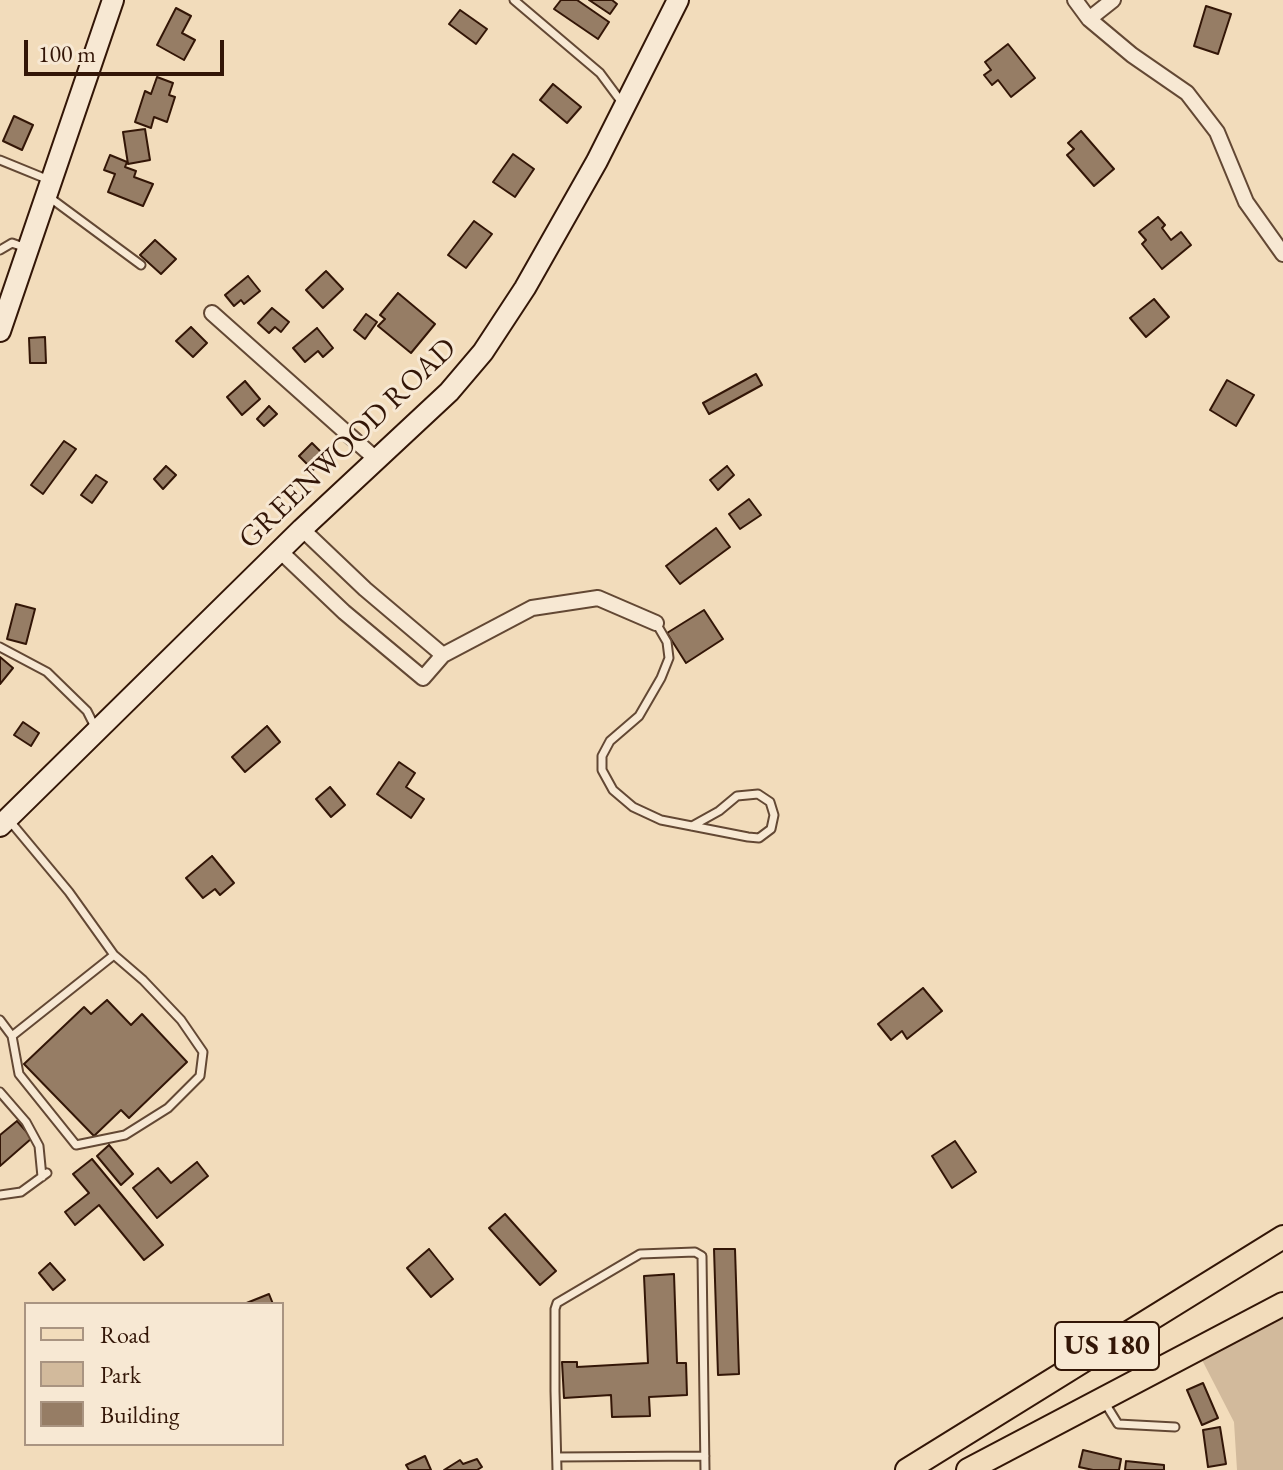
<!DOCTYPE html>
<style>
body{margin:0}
#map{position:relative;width:1283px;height:1470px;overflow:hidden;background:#f2dcbb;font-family:"EB Garamond",serif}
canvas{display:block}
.legend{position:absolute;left:24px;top:1302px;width:260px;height:144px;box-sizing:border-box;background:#f7e8d3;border:2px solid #a99481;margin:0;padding:10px 14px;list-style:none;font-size:24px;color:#331607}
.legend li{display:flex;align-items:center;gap:16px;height:40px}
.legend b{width:40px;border:2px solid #a99481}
.scale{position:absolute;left:24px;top:40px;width:200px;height:36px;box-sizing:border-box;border:4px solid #331607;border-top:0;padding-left:10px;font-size:24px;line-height:28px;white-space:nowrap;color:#331607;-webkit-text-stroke:6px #f7e8d3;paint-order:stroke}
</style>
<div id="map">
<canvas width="1283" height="1470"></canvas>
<ul class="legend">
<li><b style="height:10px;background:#f2dcbb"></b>Road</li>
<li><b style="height:22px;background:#d2ba9c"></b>Park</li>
<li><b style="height:22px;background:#967d65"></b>Building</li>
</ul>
<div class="scale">100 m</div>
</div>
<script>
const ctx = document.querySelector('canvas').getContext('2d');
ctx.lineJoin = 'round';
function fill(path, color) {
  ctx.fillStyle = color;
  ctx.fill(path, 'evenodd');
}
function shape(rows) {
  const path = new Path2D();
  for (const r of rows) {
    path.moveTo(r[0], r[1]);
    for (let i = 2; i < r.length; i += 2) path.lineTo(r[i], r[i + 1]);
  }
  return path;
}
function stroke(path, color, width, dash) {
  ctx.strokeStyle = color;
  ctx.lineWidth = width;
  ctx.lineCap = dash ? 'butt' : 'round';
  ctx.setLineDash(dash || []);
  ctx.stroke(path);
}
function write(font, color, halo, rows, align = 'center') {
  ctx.font = font + ' "EB Garamond",serif';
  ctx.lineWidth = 6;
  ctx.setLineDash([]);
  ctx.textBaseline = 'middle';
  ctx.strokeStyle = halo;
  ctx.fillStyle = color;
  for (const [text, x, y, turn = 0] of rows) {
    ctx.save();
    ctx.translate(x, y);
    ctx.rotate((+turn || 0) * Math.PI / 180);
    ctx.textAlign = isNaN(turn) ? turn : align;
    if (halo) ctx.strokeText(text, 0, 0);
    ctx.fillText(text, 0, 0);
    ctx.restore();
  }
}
const green = shape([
 [1283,1315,1283,1470,1237,1470,1234,1422,1201,1358]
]);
const building = shape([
 [561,0,577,0,609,22,598,39,554,9,561,0],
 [589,0,612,0,617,4,610,14,589,0],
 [1206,6,1231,14,1218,54,1194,46,1206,6],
 [176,8,191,16,182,33,195,40,184,60,157,45,176,8],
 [460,10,487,29,476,44,449,24,460,10],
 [1008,44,1035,78,1011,97,998,80,992,85,984,75,991,70,985,62,1008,44],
 [157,77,173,83,169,95,175,97,167,122,154,117,151,128,135,122,145,91,151,94,157,77],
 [553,84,581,107,567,123,540,100,553,84],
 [14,116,33,125,22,150,3,141,14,116],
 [145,129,150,160,128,164,123,132,145,129],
 [1081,131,1114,169,1094,186,1067,155,1074,149,1068,143,1081,131],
 [513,154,534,169,515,197,493,182,513,154],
 [110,155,127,162,125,167,136,171,134,177,153,184,143,206,108,192,115,174,104,170,110,155],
 [1158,217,1165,225,1162,228,1171,240,1181,232,1191,245,1162,269,1142,244,1146,240,1139,232,1158,217],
 [474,221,492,234,466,268,448,255,474,221],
 [155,240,176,259,161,274,140,255,155,240],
 [326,271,343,289,323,308,306,290,326,271],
 [248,276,260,291,244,304,241,300,234,306,225,295,248,276],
 [398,293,435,324,411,353,378,326,385,319,380,315,398,293],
 [1154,299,1169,317,1146,337,1130,318,1154,299],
 [272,308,289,322,281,332,275,327,269,333,258,323,272,308],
 [366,314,377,322,365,339,354,330,366,314],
 [191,327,207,343,193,357,176,341,191,327],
 [317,328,333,348,323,357,318,351,305,362,293,348,317,328],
 [45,337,46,363,30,363,29,338,45,337],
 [756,374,762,385,709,414,703,403,756,374],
 [1227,380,1254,395,1236,426,1210,410,1227,380],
 [245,381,260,399,242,415,227,397,245,381],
 [269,406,277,414,264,426,257,419,269,406],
 [64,441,76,449,43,494,31,485,64,441],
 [312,443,326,457,313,470,299,456,312,443],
 [166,466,176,475,163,489,154,479,166,466],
 [727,466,734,475,718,490,710,480,727,466],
 [96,475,107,482,92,503,81,495,96,475],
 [749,499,761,515,740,529,729,514,749,499],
 [716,528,730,547,680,584,666,566,716,528],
 [16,604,35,609,26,644,7,639,16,604],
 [704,610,723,639,686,663,667,633,704,610],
 [0,657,13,668,0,684,0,657],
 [23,722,39,733,31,746,14,735,23,722],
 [267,726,280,742,245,772,232,757,267,726],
 [399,762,415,773,406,787,424,799,411,818,377,794,399,762],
 [330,787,345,805,331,817,316,799,330,787],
 [212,856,234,883,220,895,215,889,203,898,186,878,212,856],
 [923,988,942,1011,907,1039,902,1031,891,1040,878,1024,923,988],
 [107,1000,131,1025,142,1014,187,1062,129,1118,121,1110,94,1136,24,1064,84,1007,91,1014,107,1000],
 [17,1121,32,1138,0,1166,0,1135,17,1121],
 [955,1141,976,1172,952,1188,932,1156,955,1141],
 [109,1145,133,1174,121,1185,97,1156,109,1145],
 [92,1159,163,1245,144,1260,99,1205,75,1225,65,1212,89,1193,73,1174,92,1159],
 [197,1162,208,1176,157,1218,133,1188,158,1168,171,1183,197,1162],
 [505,1214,556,1271,540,1285,489,1228,505,1214],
 [429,1249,453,1279,431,1297,407,1268,429,1249],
 [714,1249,735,1249,739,1374,718,1375,714,1249],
 [50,1263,65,1280,53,1290,39,1273,50,1263],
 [674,1274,677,1363,686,1363,687,1395,649,1397,650,1416,612,1417,611,1395,564,1398,562,1362,577,1362,577,1367,648,1363,644,1276,674,1274],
 [269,1294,273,1304,244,1304,269,1294],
 [1203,1383,1218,1418,1202,1425,1187,1390,1203,1383],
 [1220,1427,1226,1464,1208,1467,1203,1430,1220,1427],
 [1083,1450,1121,1459,1119,1470,1093,1470,1079,1467,1083,1450],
 [425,1456,431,1470,409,1470,406,1465,425,1456],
 [477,1459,482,1467,477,1470,444,1470,460,1460,463,1464,477,1459],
 [1126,1461,1164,1465,1164,1470,1125,1470,1126,1461]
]);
const lane = shape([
 [514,0,600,73,623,104],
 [0,160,49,180],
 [49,197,141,265],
 [0,250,12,243,26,248],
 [656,623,667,642,669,658,661,678,639,716,610,741,602,756,602,770,613,790,633,807,661,820,748,837,759,838,771,829,774,815,770,802,758,794,737,796,719,811,692,826],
 [0,647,47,672,87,711,96,729],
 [0,1020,12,1036,19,1074,76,1145,125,1135,168,1108,200,1076,203,1052,181,1020,143,980,114,955,69,892,9,820],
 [12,1036,114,955],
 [0,1092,26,1122,39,1146,42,1177],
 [0,1195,21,1192,47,1173],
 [1105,1403,1118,1424,1175,1427],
 [557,1457,705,1456],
 [557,1470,555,1391,555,1309,557,1303,640,1254,695,1252,702,1256,705,1470]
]);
const street = shape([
 [1075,0,1089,19,1132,55,1187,93,1217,132,1246,202,1283,254],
 [1089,19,1113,0],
 [212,313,377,460],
 [302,529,365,589,443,655],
 [281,552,344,612,423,678,443,655,532,608,598,598,656,623]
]);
const secondary = shape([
 [0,331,113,0],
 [0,826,302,529,449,392,483,352,525,288,597,161,678,0]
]);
const primary = shape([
 [907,1470,1283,1237],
 [968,1470,1283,1304]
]);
const shields = [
 [1107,1346,104]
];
const shieldNames = [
 ["US 180",1107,1346]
];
const streetNames = [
 ["GREENWOOD ROAD",348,444,-44]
];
fill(green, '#d2ba9c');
fill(building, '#967d65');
stroke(building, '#331607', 2);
stroke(lane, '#634834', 11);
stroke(street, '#634834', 18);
stroke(secondary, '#331607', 24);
stroke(primary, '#331607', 26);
stroke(lane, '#f7e8d3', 7);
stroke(street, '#f7e8d3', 14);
stroke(secondary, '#f7e8d3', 20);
stroke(primary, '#f2dcbb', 22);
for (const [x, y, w] of shields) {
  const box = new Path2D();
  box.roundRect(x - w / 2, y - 24, w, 48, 6);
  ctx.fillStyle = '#f7e8d3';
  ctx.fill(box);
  stroke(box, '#331607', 2);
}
write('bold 28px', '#331607', null, shieldNames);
write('30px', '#331607', '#f7e8d3', streetNames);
</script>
